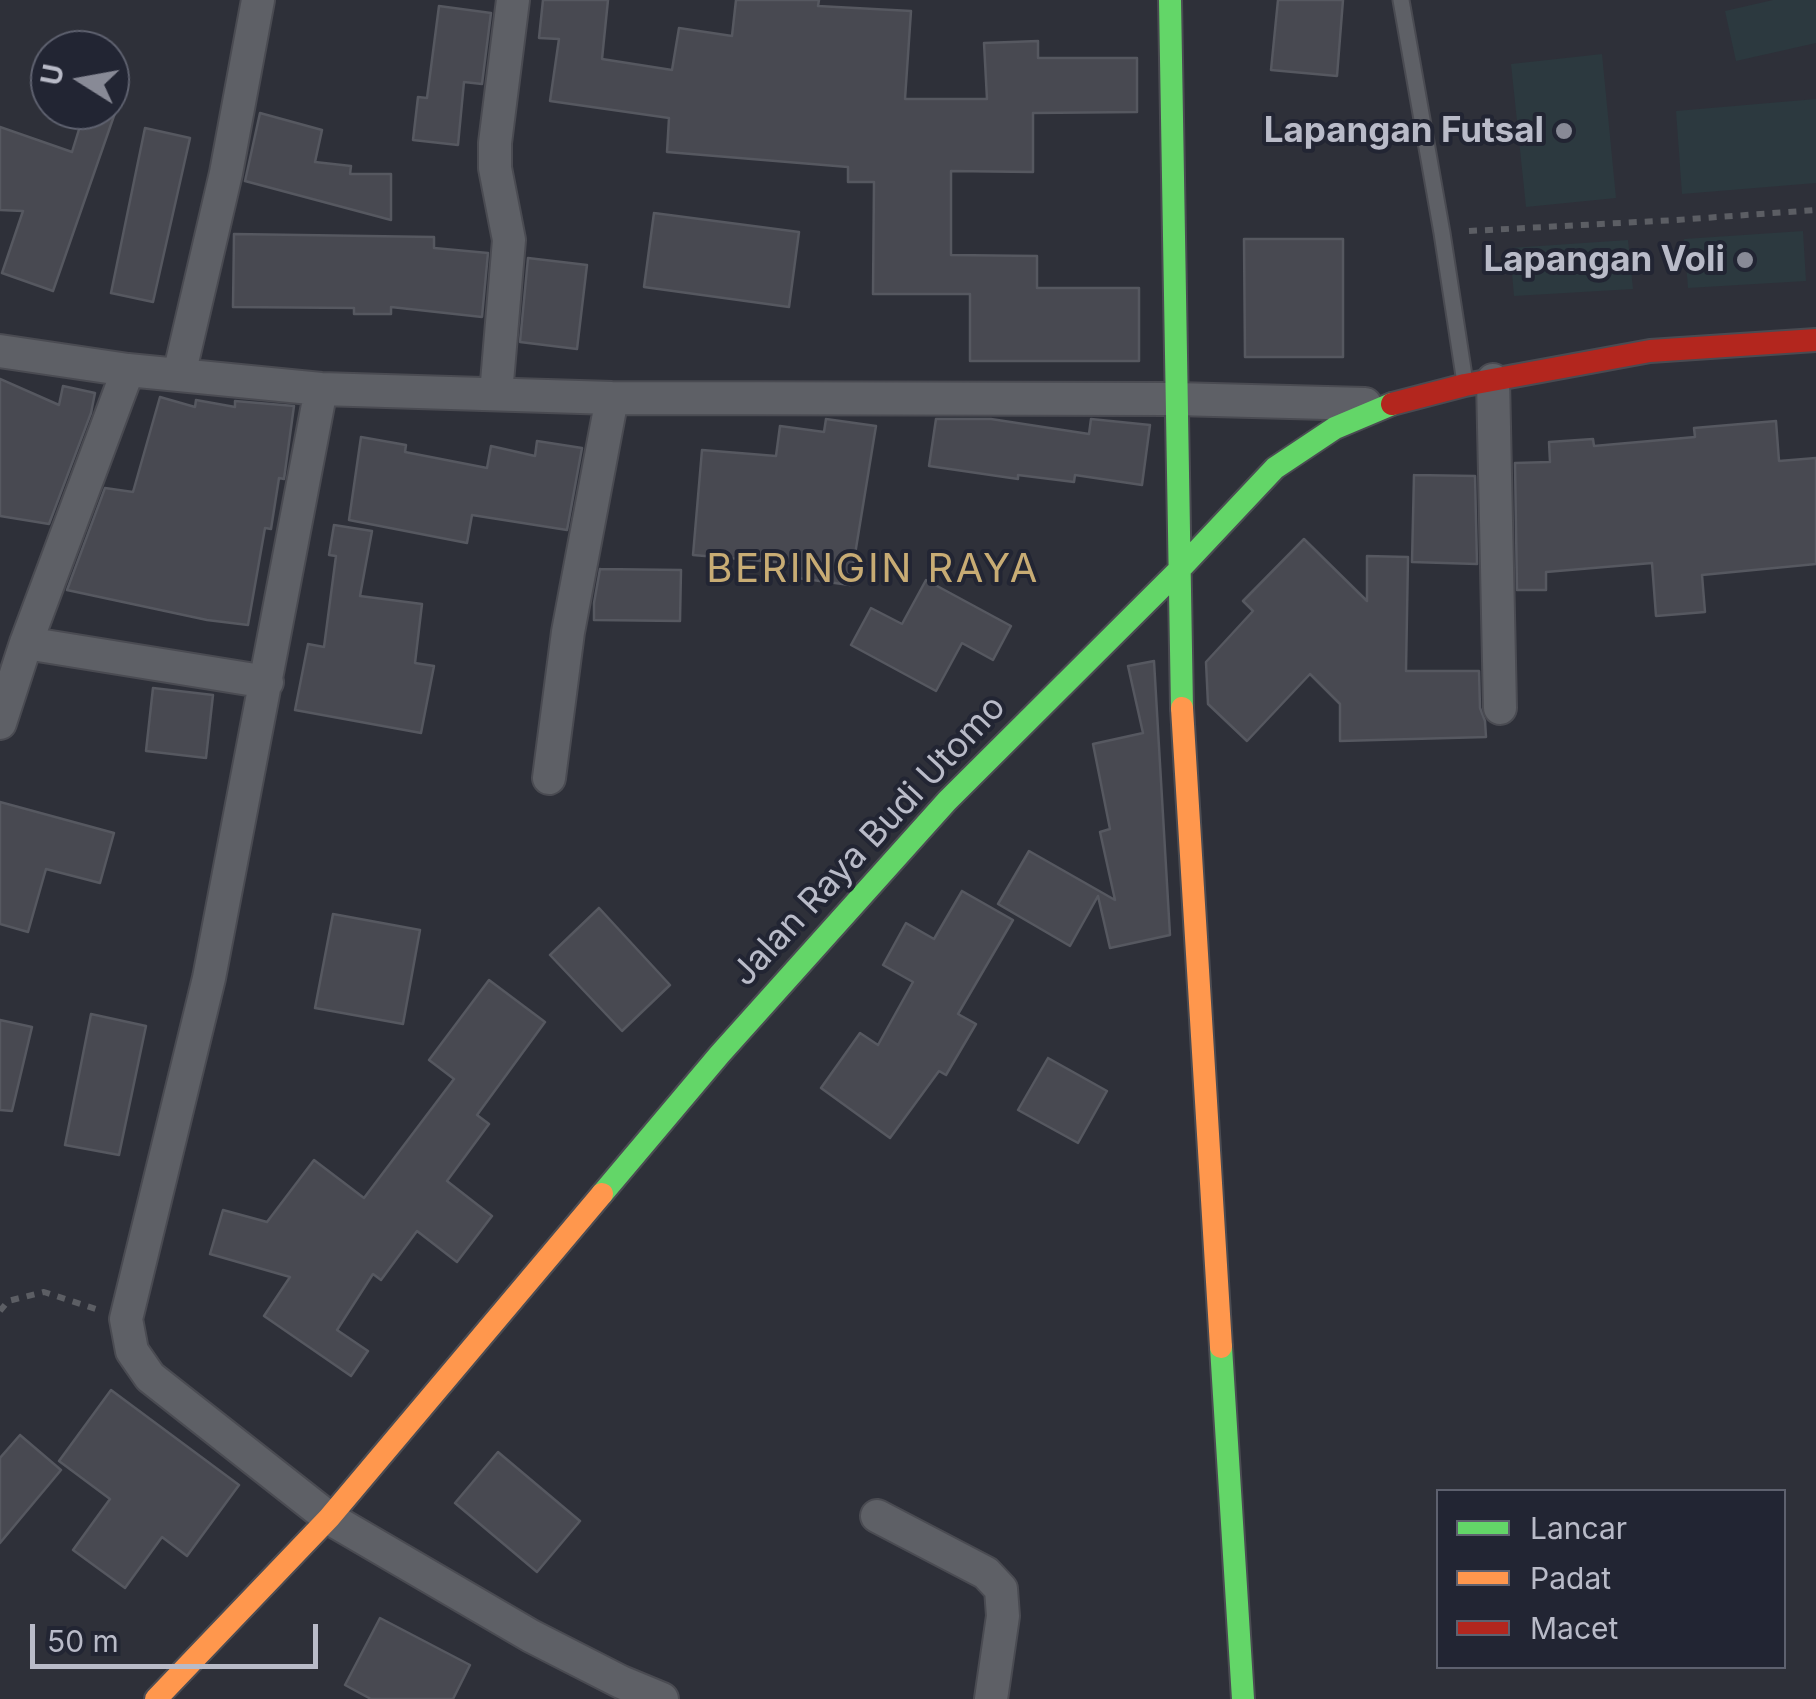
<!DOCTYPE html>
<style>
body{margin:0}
#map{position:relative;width:1816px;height:1699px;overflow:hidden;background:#2e3039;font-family:Inter,sans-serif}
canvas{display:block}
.legend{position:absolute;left:1436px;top:1489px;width:350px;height:180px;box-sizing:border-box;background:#222533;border:2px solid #5e616f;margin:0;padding:12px 18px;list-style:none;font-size:30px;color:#b9bbc8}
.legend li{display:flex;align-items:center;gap:20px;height:50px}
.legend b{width:50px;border:2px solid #5e616f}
.north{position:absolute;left:30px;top:30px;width:100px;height:100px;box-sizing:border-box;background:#222533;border:2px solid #5e616f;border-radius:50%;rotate:281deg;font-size:28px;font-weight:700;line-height:40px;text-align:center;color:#b9bbc8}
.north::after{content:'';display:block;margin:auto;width:35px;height:45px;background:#888a96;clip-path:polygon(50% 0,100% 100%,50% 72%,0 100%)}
.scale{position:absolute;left:30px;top:1624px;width:288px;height:45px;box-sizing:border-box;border:5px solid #b9bbc8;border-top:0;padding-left:12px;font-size:30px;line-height:35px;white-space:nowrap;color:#b9bbc8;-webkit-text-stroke:8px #222533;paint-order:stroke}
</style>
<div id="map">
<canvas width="1816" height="1699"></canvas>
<ul class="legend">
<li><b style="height:12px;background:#63d668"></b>Lancar</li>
<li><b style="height:12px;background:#ff974d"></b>Padat</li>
<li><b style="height:12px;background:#b3261e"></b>Macet</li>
</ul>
<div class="north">U</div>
<div class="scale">50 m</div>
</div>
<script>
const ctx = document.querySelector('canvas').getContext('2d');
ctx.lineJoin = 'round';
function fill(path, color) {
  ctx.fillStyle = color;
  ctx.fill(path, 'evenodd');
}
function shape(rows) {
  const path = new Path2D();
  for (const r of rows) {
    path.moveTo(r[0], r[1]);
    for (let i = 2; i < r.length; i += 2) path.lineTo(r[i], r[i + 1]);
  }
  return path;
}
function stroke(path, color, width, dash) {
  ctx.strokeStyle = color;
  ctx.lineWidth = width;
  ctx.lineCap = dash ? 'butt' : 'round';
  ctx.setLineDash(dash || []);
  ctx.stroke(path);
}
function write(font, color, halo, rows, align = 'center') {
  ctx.font = font + ' Inter,sans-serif';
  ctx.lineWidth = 8;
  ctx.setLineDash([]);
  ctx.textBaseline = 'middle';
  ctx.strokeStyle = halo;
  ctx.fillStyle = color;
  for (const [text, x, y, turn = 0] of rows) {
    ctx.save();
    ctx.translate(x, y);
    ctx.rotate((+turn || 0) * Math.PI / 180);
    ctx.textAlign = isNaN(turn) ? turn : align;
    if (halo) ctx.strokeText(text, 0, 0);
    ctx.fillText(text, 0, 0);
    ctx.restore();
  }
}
const green = shape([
 [1773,0,1816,0,1816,43,1736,61,1725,11],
 [1602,54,1616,198,1526,207,1511,64],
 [1816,99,1816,183,1682,194,1676,111],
 [1803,231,1806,281,1688,288,1684,239],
 [1628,240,1633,289,1514,296,1510,248]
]);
const building = shape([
 [543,0,608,0,602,59,672,70,679,28,732,36,736,0,819,0,818,6,911,11,905,99,987,99,984,43,1038,41,1038,58,1137,58,1137,112,1033,113,1033,172,951,171,951,255,1037,256,1037,288,1139,288,1139,361,970,361,970,294,873,294,874,182,848,182,848,167,667,152,669,118,550,101,559,39,539,38,543,0],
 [1278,0,1343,0,1337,76,1271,70,1278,0],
 [439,6,491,13,482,84,464,82,458,145,413,140,418,97,427,98,439,6],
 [85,110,116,110,53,291,2,273,23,211,0,210,0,127,72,152,85,110],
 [260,113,322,130,315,162,351,166,350,174,391,174,391,220,245,181,260,113],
 [145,128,190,138,153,302,111,293,145,128],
 [654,213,799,232,789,307,644,287,654,213],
 [234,234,434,237,434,248,488,253,482,317,391,307,391,314,354,314,354,308,233,307,234,234],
 [1244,239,1343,239,1343,357,1245,357,1244,239],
 [528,258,587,265,577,349,520,342,528,258],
 [0,379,59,405,63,386,95,393,91,413,49,524,0,516,0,379],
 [160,397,195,407,196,400,235,407,235,401,294,406,284,479,279,478,271,529,265,528,248,625,207,620,67,590,105,488,133,492,160,397],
 [826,419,876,426,850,585,797,578,799,564,693,555,702,450,776,456,780,426,824,432,826,419],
 [936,419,991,419,1089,434,1091,419,1150,425,1142,485,1075,475,1074,482,1018,475,1018,479,929,466,936,419],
 [1776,421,1779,461,1816,458,1816,564,1702,575,1705,612,1656,616,1652,563,1546,572,1546,590,1517,590,1515,463,1550,462,1549,442,1593,439,1594,446,1695,437,1694,428,1776,421],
 [361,437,406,445,405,452,487,468,491,446,535,456,537,441,582,448,567,530,472,515,467,543,349,520,361,437],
 [1414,475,1475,476,1477,564,1412,562,1414,475],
 [334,525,372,531,360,596,422,604,415,663,434,666,421,733,295,710,308,644,324,647,336,556,329,555,334,525],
 [1304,539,1367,601,1367,556,1408,557,1406,671,1479,671,1480,708,1485,721,1486,737,1340,741,1340,704,1310,674,1247,741,1208,704,1206,662,1253,611,1243,601,1304,539],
 [600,569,681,570,680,621,594,620,594,603,600,569],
 [926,580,1011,626,993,660,962,643,936,691,851,645,871,608,902,624,926,580],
 [1154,661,1170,935,1110,948,1098,896,1070,946,998,904,1029,851,1115,900,1100,832,1110,829,1093,744,1143,733,1128,666,1154,661],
 [153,688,213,695,206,758,146,751,153,688],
 [0,802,114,833,100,883,46,869,28,932,0,924,0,802],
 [962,891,1013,920,958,1014,976,1024,946,1075,939,1071,890,1138,821,1088,860,1033,878,1045,913,982,883,965,906,923,934,939,962,891],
 [599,908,670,985,622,1031,550,955,599,908],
 [333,914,420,930,403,1024,315,1008,333,914],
 [489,980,545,1022,477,1115,489,1124,447,1181,492,1216,457,1262,417,1231,381,1280,373,1274,337,1330,368,1351,351,1376,264,1316,290,1277,210,1254,223,1210,267,1222,314,1160,364,1198,454,1079,429,1060,489,980],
 [91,1014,146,1026,119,1155,65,1145,91,1014],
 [0,1020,32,1027,12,1111,0,1110,0,1020],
 [1048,1058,1107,1091,1078,1143,1018,1110,1048,1058],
 [111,1390,239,1485,187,1556,162,1537,125,1588,73,1550,110,1499,59,1461,111,1390],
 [20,1435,61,1470,0,1543,0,1458,20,1435],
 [498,1452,580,1521,537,1572,455,1503,498,1452],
 [380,1618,470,1665,453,1699,371,1699,345,1685,380,1618]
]);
const path = shape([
 [1469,231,1676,220,1816,210],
 [0,1311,8,1301,44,1292,96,1309]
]);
const lane = shape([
 [1401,0,1442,233,1464,376]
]);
const street = shape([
 [0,351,128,370,321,389,612,398,1176,399,1365,404],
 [179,375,226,173,258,0],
 [1493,380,1500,708],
 [321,389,209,978,126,1319,132,1351,150,1377,329,1518,531,1636,621,1682,662,1699],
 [496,394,509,240,495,168,495,143,513,0],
 [26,643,267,682],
 [0,723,26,643,128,370],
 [549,778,568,632,612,398],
 [877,1516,986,1573,1001,1589,1003,1616,991,1699]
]);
const fast = shape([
 [1170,0,1182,708],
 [602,1194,720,1054,947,801,1180,569,1275,468,1335,428,1392,404],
 [1221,1347,1243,1699]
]);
const slow = shape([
 [1182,708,1221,1347],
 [156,1699,329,1518,602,1194]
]);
const jam = shape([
 [1392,404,1465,385,1650,351,1816,340]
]);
const markers = [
 [1564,131,10,"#888a96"],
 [1745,260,10,"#888a96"]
];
const poiNames = [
 ["Lapangan Futsal",1544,131],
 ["Lapangan Voli",1725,260]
];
const streetNames = [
 ["Jalan Raya Budi Utomo",869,841,-47]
];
const quarterNames = [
 ["BERINGIN RAYA",873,570]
];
fill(green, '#2c393f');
fill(building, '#484951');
stroke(building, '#565860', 2.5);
stroke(lane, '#4a4b52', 19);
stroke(street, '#4a4b52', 36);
stroke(fast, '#4a4b52', 26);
stroke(slow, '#4a4b52', 26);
stroke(jam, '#4a4b52', 26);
stroke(path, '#5c5e64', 6, [8, 8]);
stroke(lane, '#5e6066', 15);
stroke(street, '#5e6066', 32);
stroke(fast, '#63d668', 22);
stroke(slow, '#ff974d', 22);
stroke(jam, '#b3261e', 22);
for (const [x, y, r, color] of markers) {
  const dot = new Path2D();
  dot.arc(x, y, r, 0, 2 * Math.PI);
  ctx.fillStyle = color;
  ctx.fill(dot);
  stroke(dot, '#222533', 4);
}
write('bold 35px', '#b9bbc8', '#222533', poiNames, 'right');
write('35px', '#b9bbc8', '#222533', streetNames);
ctx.letterSpacing = '2.5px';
write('40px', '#c8ac74', '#222533', quarterNames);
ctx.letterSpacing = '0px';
</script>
